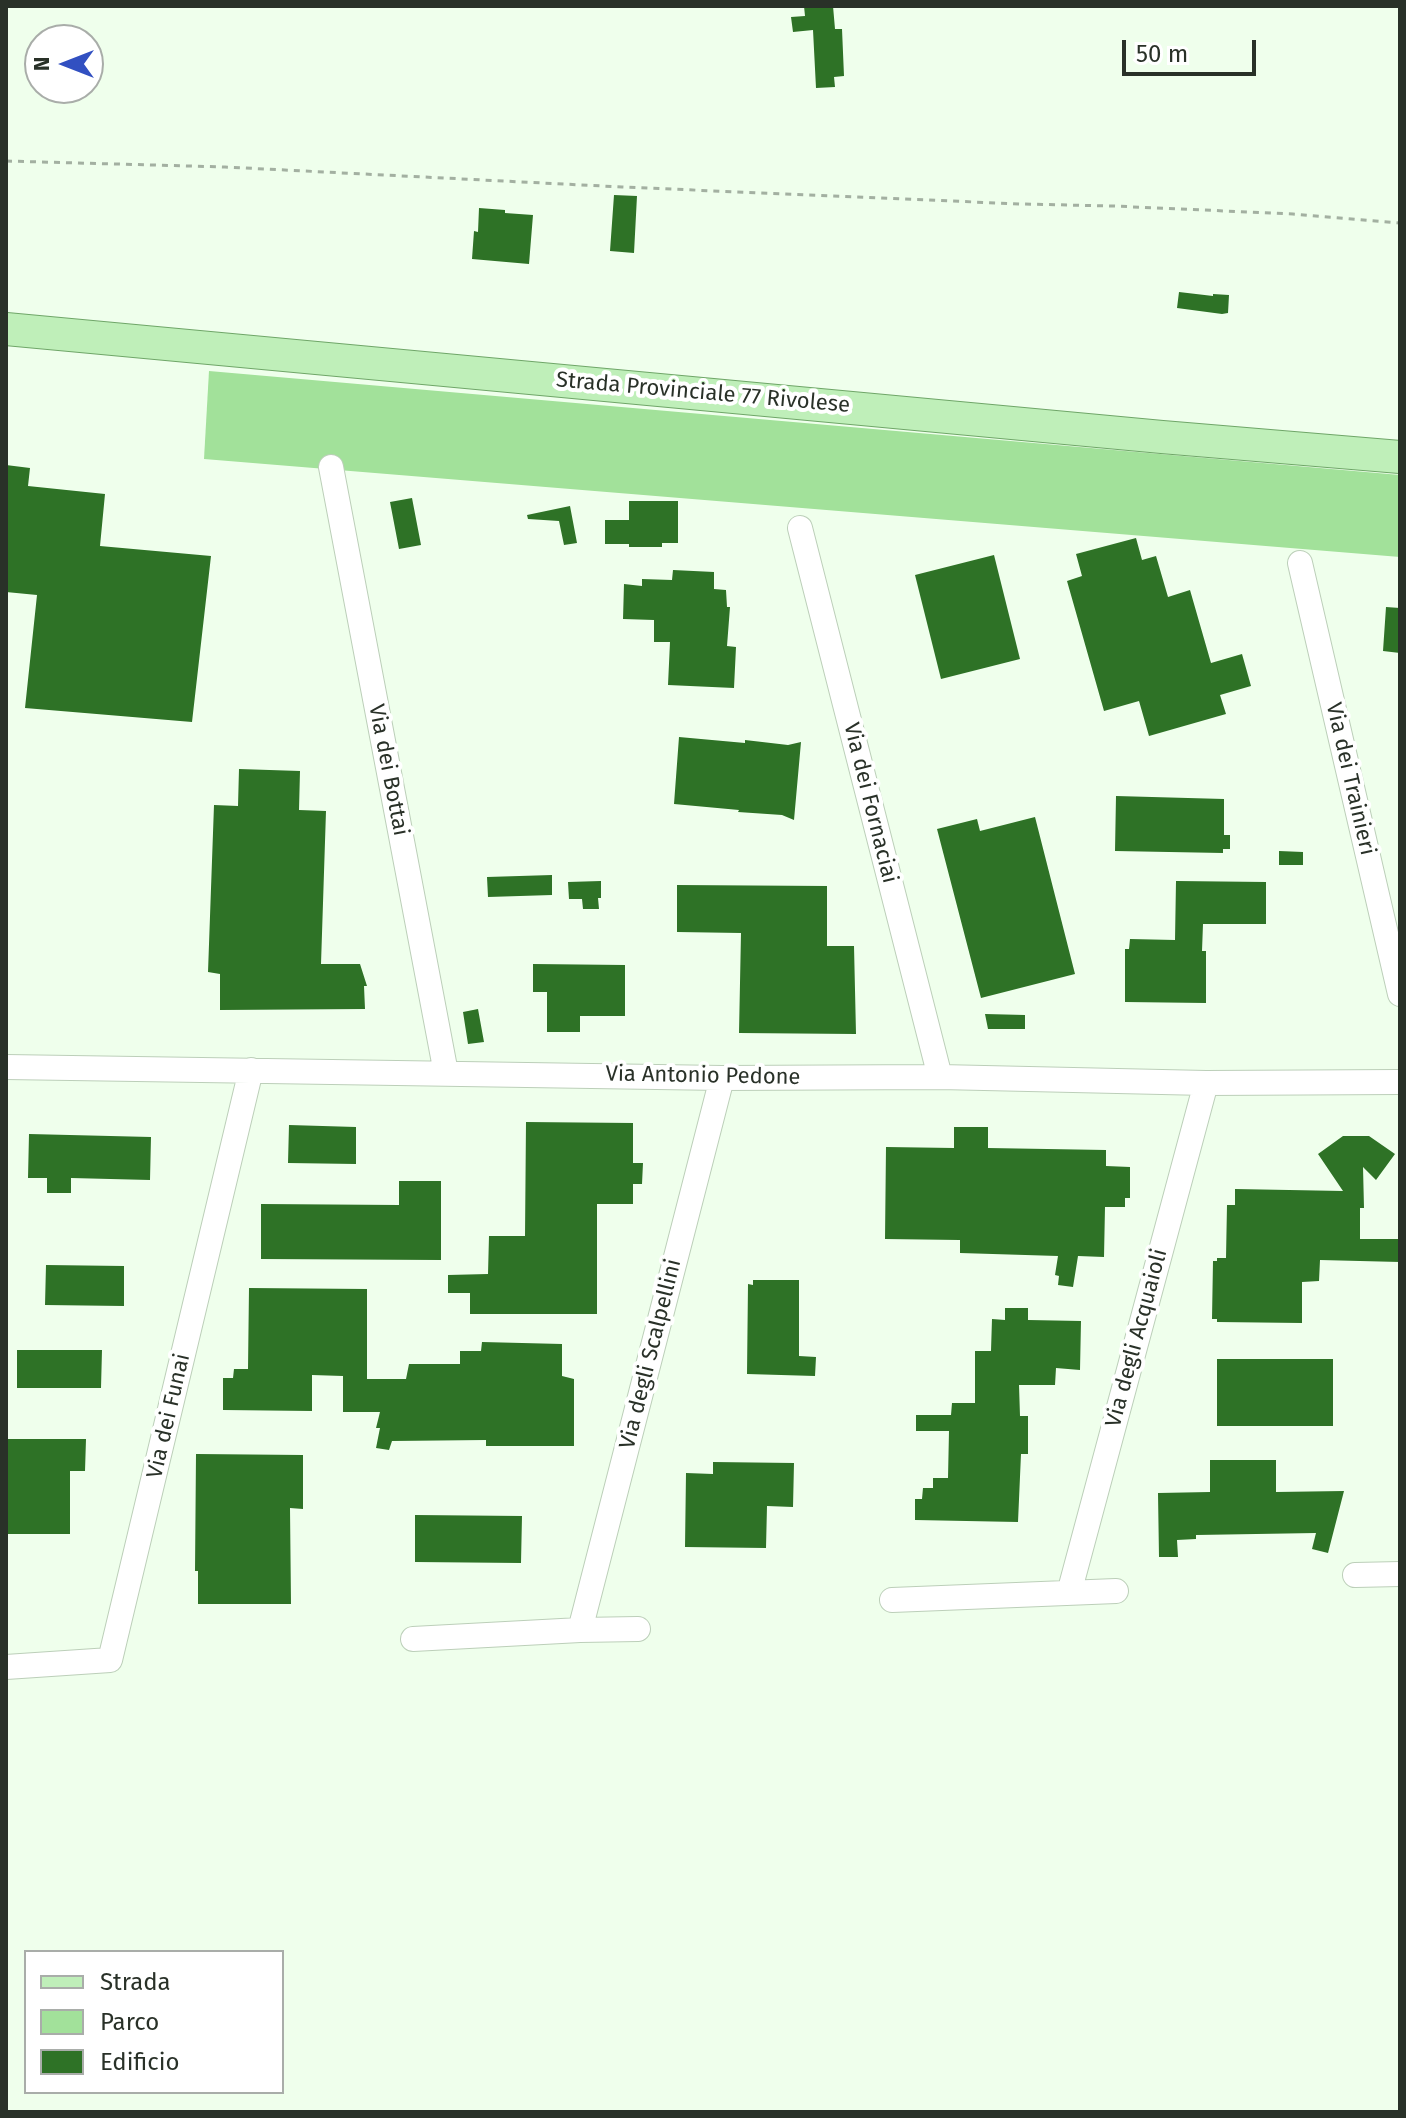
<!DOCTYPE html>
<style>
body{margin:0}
#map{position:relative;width:1406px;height:2118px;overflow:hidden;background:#efffec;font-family:"Fira Sans",sans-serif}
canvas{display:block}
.frame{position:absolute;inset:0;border:8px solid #293128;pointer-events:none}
.legend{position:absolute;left:24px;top:1950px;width:260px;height:144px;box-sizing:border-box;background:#fff;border:2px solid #a9ada9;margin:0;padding:10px 14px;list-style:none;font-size:24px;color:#293128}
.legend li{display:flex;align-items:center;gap:16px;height:40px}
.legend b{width:40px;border:2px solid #a9ada9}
.north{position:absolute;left:24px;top:24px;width:80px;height:80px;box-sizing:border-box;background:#fff;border:2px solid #a9ada9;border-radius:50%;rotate:270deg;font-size:22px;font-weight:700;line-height:32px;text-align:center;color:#293128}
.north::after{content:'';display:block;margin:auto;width:28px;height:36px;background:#3250c1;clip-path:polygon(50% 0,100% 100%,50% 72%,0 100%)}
.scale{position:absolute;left:1122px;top:40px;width:134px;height:36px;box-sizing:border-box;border:4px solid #293128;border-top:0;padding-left:10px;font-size:24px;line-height:28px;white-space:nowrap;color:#293128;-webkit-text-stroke:6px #fff;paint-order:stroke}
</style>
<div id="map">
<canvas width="1406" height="2118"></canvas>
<div class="frame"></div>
<ul class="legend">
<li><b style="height:10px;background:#bfefb9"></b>Strada</li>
<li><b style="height:22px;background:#a2e19a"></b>Parco</li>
<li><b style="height:22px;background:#2e7226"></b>Edificio</li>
</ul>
<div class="north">N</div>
<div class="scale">50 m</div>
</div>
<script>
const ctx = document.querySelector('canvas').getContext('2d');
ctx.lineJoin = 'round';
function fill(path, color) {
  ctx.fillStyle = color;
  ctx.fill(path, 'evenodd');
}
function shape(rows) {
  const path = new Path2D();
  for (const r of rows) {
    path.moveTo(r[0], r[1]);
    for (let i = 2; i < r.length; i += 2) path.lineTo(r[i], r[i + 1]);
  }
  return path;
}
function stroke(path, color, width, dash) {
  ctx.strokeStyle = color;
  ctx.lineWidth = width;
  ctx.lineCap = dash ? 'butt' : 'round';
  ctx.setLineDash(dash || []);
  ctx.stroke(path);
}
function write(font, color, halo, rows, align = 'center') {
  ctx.font = font + ' "Fira Sans",sans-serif';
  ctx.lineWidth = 8;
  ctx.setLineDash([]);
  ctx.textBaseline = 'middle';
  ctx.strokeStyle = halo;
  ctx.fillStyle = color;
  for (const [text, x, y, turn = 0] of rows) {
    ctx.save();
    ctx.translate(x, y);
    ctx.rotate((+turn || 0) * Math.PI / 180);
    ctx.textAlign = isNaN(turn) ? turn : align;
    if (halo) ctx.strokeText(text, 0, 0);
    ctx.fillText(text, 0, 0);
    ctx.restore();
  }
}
const green = shape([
 [209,371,1400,475,1400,557,204,459]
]);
const building = shape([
 [804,6,833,6,835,29,842,29,844,76,834,77,835,87,816,88,813,30,793,32,791,17,805,16],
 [614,195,637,196,634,253,610,251],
 [479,208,505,210,505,213,533,215,529,264,472,259,474,231,478,232],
 [1179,292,1213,296,1213,294,1229,295,1228,313,1222,314,1177,308],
 [6,465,30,468,28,486,105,494,100,546,211,556,192,722,25,708,37,595,6,592],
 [412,498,421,545,399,549,390,502],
 [629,501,678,501,678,543,662,543,662,547,629,547,629,544,605,544,605,520,629,520],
 [570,506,577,543,564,545,559,521,528,519,527,515],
 [1136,538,1142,560,1156,556,1168,597,1190,590,1211,663,1242,654,1251,686,1220,695,1226,714,1149,736,1139,701,1104,711,1067,581,1082,576,1076,554],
 [994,555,1020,659,941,679,915,575],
 [673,570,714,572,714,589,726,590,727,607,730,607,727,646,736,647,734,688,668,685,670,642,654,642,654,620,623,619,624,584,642,586,642,579,672,580],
 [1386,607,1400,608,1400,653,1383,651],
 [679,737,745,743,745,740,788,745,801,742,794,820,782,815,738,812,739,810,674,804],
 [239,769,300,771,299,810,326,811,321,964,360,964,367,986,364,986,365,1009,220,1010,220,974,208,972,214,805,238,806],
 [1116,796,1224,799,1224,835,1230,835,1230,849,1223,849,1223,853,1115,851],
 [1035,817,1075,974,981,998,937,829,977,819,980,831],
 [1279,851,1303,852,1303,865,1279,865],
 [552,875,552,895,488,897,487,877],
 [601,881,601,898,598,898,599,909,583,909,582,899,569,899,568,882],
 [1176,881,1266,882,1266,924,1203,924,1202,951,1206,951,1206,1003,1125,1002,1125,949,1129,949,1130,939,1175,940],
 [677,885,827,886,827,946,854,946,856,1034,739,1033,741,933,677,932],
 [533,964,625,965,625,1016,580,1016,580,1032,547,1032,547,992,533,992],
 [478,1009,484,1042,468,1044,463,1012],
 [985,1014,1025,1015,1025,1029,988,1029],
 [526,1122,633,1123,633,1163,643,1163,642,1184,633,1184,633,1204,597,1204,597,1314,470,1314,470,1293,448,1293,448,1275,488,1274,489,1236,525,1236],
 [289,1125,356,1127,356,1164,288,1163],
 [954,1127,988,1127,988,1148,1106,1150,1106,1166,1130,1167,1130,1198,1125,1198,1125,1207,1105,1207,1104,1257,1078,1256,1073,1287,1058,1285,1059,1276,1055,1275,1058,1256,960,1253,960,1240,885,1239,886,1147,954,1148],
 [29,1134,151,1137,150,1180,71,1178,71,1193,47,1193,47,1178,28,1178],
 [1343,1136,1369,1136,1395,1154,1376,1180,1363,1167,1364,1208,1360,1208,1360,1239,1400,1239,1400,1262,1320,1260,1319,1281,1302,1282,1302,1323,1217,1322,1217,1319,1212,1319,1213,1261,1217,1261,1217,1258,1226,1258,1227,1205,1235,1205,1235,1189,1343,1191,1318,1154],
 [399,1181,441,1181,441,1260,261,1259,261,1204,399,1205],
 [46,1265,124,1266,124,1306,45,1305],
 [753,1280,799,1280,799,1356,816,1357,815,1376,747,1374,748,1284,753,1285],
 [249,1288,367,1289,367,1379,406,1379,409,1364,460,1364,460,1351,481,1351,482,1342,562,1344,562,1376,574,1379,574,1446,486,1446,486,1440,392,1441,389,1450,376,1448,380,1428,376,1428,380,1412,343,1412,343,1376,312,1375,312,1411,223,1410,223,1378,233,1378,234,1369,248,1369],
 [1005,1308,1028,1308,1028,1320,1081,1321,1080,1370,1056,1368,1055,1385,1019,1385,1020,1416,1028,1416,1028,1454,1021,1454,1018,1522,915,1520,915,1499,922,1499,923,1488,933,1488,933,1478,948,1478,949,1431,916,1431,916,1415,951,1415,952,1403,975,1403,975,1351,991,1351,992,1319,1005,1320],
 [17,1350,102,1350,101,1388,17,1388],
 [1217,1359,1333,1359,1333,1426,1217,1426],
 [6,1439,86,1439,85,1471,70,1471,70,1534,6,1534],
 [196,1454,303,1455,303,1509,290,1508,291,1604,198,1604,198,1571,195,1571],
 [1210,1460,1276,1460,1276,1492,1344,1491,1328,1553,1312,1549,1316,1533,1196,1535,1196,1539,1177,1540,1178,1557,1159,1557,1158,1493,1210,1492],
 [713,1462,794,1463,793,1507,767,1506,766,1548,685,1547,686,1473,713,1474],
 [415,1515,522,1516,521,1563,415,1562]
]);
const path = shape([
 [6,161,225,167,622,187,1021,204,1113,206,1293,214,1400,223]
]);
const minor = shape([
 [331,467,446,1073],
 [800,528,940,1077],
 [1300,563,1400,994],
 [6,1067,722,1078,940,1077,1206,1083,1400,1082],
 [1355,1575,1400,1574],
 [1069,1593,1206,1083],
 [892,1600,1116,1591],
 [580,1630,638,1629],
 [413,1639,580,1630,722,1078],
 [6,1667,110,1660,251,1070]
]);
const major = shape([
 [6,329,1162,437,1400,457]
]);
const streetNames = [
 ["Strada Provinciale 77 Rivolese",703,393,5],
 ["Via dei Bottai",388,770,79],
 ["Via dei Trainieri",1350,779,77],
 ["Via dei Fornaciai",870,803,76],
 ["Via Antonio Pedone",703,1076,1],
 ["Via degli Acquaioli",1137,1338,-75],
 ["Via degli Scalpellini",651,1354,-76],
 ["Via dei Funai",169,1416,-77]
];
fill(green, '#a2e19a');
fill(building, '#2e7226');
stroke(minor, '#bccfb9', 26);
stroke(major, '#6fa668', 34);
stroke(path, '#a3b0a1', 3, [6, 6]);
stroke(minor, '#fff', 24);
stroke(major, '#bfefb9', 32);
write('22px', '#293128', '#fff', streetNames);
</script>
